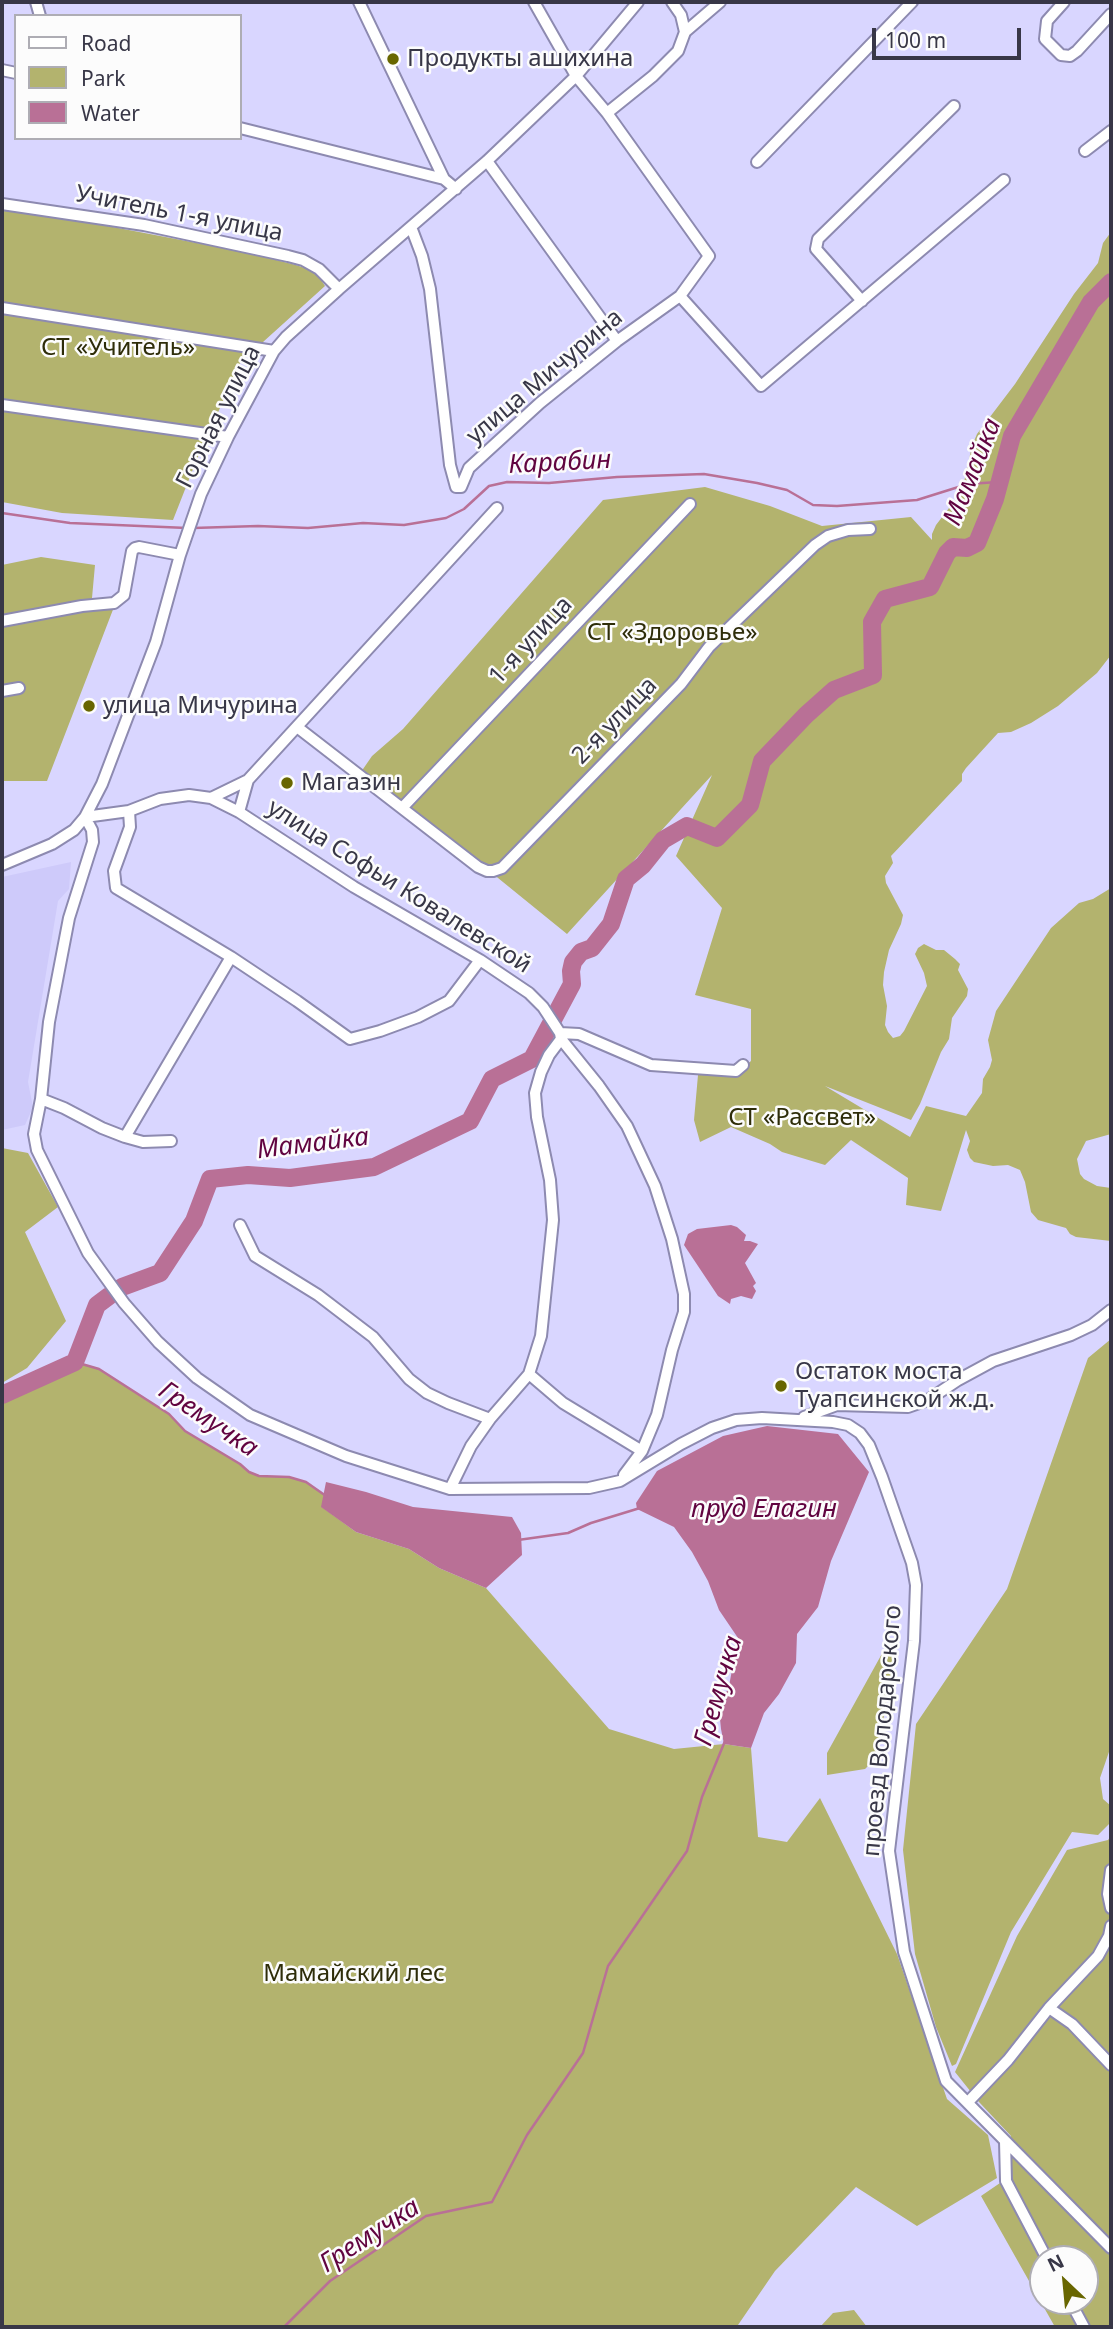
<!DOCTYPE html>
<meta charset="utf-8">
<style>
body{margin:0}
#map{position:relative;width:1113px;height:2329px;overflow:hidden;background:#d9d6ff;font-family:"Noto Sans",sans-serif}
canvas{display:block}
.frame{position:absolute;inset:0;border:4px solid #383747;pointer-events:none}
.legend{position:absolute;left:14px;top:14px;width:228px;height:126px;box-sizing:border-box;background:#fcfcfc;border:2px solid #aeadb4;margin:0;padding:9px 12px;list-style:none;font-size:21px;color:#383747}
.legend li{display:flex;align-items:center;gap:14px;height:35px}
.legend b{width:35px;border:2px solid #aeadb4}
.north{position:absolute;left:1029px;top:2245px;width:70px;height:70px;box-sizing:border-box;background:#fcfcfc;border:2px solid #aeadb4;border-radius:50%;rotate:334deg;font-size:19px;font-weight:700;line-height:28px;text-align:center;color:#383747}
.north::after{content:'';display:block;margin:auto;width:24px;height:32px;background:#686600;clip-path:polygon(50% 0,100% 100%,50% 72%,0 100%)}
.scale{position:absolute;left:872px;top:28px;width:149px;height:32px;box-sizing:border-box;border:4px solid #383747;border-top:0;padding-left:9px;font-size:21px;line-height:24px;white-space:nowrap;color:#383747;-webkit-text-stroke:5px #fcfcfc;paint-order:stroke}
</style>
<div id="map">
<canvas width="1113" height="2329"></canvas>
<div class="frame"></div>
<ul class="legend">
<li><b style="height:9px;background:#fff"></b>Road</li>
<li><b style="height:19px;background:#b3b36e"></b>Park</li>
<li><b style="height:19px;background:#b97096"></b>Water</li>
</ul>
<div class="north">N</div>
<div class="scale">100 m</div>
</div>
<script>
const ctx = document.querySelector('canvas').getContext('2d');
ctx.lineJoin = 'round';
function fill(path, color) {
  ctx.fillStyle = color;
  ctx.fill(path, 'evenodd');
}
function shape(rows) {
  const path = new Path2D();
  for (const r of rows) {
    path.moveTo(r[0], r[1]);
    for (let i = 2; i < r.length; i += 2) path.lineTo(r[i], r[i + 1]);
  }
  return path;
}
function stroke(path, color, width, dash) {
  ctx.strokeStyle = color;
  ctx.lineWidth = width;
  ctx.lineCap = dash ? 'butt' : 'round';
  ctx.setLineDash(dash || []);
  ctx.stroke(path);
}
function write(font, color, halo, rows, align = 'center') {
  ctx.font = font + ' "Noto Sans",sans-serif';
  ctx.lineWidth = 5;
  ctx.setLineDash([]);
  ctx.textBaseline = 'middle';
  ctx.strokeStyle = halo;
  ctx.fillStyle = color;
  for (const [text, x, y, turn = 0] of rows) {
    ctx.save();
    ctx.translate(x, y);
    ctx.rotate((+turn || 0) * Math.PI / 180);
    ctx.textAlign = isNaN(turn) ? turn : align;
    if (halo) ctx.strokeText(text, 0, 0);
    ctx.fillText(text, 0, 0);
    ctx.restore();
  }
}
const built = shape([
 [71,862,69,889,58,901,28,1082,33,1107,25,1125,2,1130,2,877]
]);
const green = shape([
 [2,210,71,219,244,252,296,265,316,272,325,286,263,342,243,357,197,459,173,520,62,513,2,502],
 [1111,232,1111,655,1097,673,1058,706,1031,723,1011,732,998,733,966,768,962,774,962,781,891,856,893,863,885,876,886,883,903,915,901,924,889,950,884,972,883,985,887,1006,885,1025,888,1032,893,1038,900,1036,904,1031,927,986,924,973,915,954,918,948,924,944,936,950,944,950,955,959,960,964,958,970,968,989,967,996,952,1018,949,1039,941,1052,920,1104,911,1120,825,1086,910,1137,926,1106,966,1116,982,1093,983,1079,990,1067,992,1060,988,1040,996,1011,1051,928,1079,903,1093,899,1111,888,1111,1134,1086,1141,1077,1159,1080,1174,1084,1179,1097,1186,1111,1188,1111,1241,1076,1237,1070,1234,1066,1228,1038,1220,1031,1212,1025,1182,1020,1170,1008,1165,993,1166,974,1162,970,1158,967,1150,970,1141,966,1130,941,1211,906,1205,908,1178,851,1140,825,1165,782,1152,770,1144,731,1127,700,1142,694,1120,698,1075,734,1075,751,1061,751,1009,695,995,722,908,676,856,712,775,567,934,482,865,361,772,372,756,403,729,603,500,705,487,770,506,822,526,911,517,932,540,932,534,936,525,962,491,972,446,977,434,1015,384,1074,294,1098,263,1103,243],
 [41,557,95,565,91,609,114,607,47,781,2,781,2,565],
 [2,1148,28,1153,58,1207,25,1232,66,1321,27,1368,2,1383],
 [1111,1339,1111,1746,1100,1778,1103,1799,1111,1806,1111,1822,1098,1835,1072,1832,1011,1932,956,2064,952,2066,936,2027,915,1954,903,1850,916,1724,1007,1589,1088,1358],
 [76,1363,99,1369,169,1414,185,1431,240,1464,250,1472,259,1476,289,1477,306,1482,324,1495,322,1507,356,1532,409,1549,439,1568,486,1588,609,1729,674,1749,724,1744,751,1748,758,1837,787,1842,820,1798,897,1954,947,2099,988,2135,997,2178,917,2226,856,2187,775,2271,738,2325,739,2327,2,2327,2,1400],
 [884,1650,895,1650,877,1757,865,1769,827,1775,827,1753],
 [1111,1836,1111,2327,1088,2327,1074,2301,1085,2301,1085,2259,1052,2259,1010,2179,1011,2136,979,2102,955,2072,1017,1936,1067,1850,1108,1840],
 [1000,2183,1043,2260,1043,2301,1065,2301,1080,2327,1055,2327,981,2196],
 [854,2310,867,2327,820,2327,833,2313]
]);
const water = shape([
 [731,1225,737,1227,746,1235,744,1241,750,1241,758,1244,745,1263,756,1283,753,1286,756,1291,752,1299,741,1296,731,1299,730,1304,718,1296,684,1245,688,1234,697,1229],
 [767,1426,838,1434,869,1472,831,1561,818,1607,797,1634,796,1663,779,1694,764,1713,751,1748,724,1744,721,1729,719,1709,729,1686,738,1638,719,1610,708,1581,692,1552,674,1527,637,1509,636,1503,657,1471,723,1436],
 [326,1482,366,1492,413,1507,512,1517,521,1533,522,1555,486,1588,439,1568,409,1549,356,1532,321,1507]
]);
const stream = shape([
 [2,513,70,523,187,528],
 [193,528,258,526,308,528,363,523,404,525,446,518,464,509,489,486,507,482,549,483,617,477,704,474,757,483,787,490,813,505,837,506,917,500,968,484,998,482],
 [75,1362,99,1369,169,1414,185,1431,240,1464,249,1472,259,1476,289,1477,306,1482,326,1496],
 [518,1540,568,1533,591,1523,640,1508],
 [284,2327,330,2281,426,2216,492,2202,527,2135,583,2053,608,1966,687,1851,702,1797,725,1741]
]);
const river = shape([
 [122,1287,160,1273,194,1221,210,1179,248,1175,290,1178,374,1167,470,1121,492,1079,532,1059,572,984,571,971,573,962,581,952,592,948,611,924,626,879,643,865,663,840,687,826,717,838,750,805,762,761,806,715,834,690,873,675,872,622,885,599,930,587,947,553,953,547,967,548,977,543,995,499,1012,436,1091,302,1111,282],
 [2,1395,75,1362,97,1305,109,1296]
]);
const minor = shape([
 [36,2,40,16],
 [359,2,444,179,456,189],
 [672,2,681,15,685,32],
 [1064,2,1047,21,1045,39,1061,55,1070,56,1077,51,1111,14],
 [2,70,16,73],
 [607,113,653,76,678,51,685,32,720,2],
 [240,128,444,179],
 [1085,151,1111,131],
 [487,161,617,341],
 [757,162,912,2],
 [2,204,144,225,288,256,303,260,319,269,339,289],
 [411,227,422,256,430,289,450,465,456,487,461,487,469,468,540,403,617,341,680,296,709,256,607,113,576,76,534,2],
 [680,296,761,386,1004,180],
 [862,301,816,249,818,239,954,106],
 [2,308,274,351],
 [2,405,228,437],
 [2,621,82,606,114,603,124,595,132,551,135,548,139,547,180,555],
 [2,691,19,688],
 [297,727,478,867,487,871,493,871,502,868,681,684,709,647,815,545,828,536,848,530,870,529],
 [211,798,239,812,354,887,480,960,529,993,543,1007,560,1033,579,1034,651,1065,736,1071,743,1065],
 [402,808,690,504],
 [129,811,130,827,114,871,116,888,231,957,297,1001,350,1039,380,1031,418,1017,449,1001,480,960],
 [239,812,248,780],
 [85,817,129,811,160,799,189,795,211,798,248,780,497,508],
 [85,817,92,830,93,842,69,918,49,1022,41,1099,64,1108,102,1128,125,1137,143,1142,171,1141],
 [2,865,52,844,74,830,85,817,102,784,156,642,180,555,201,494,228,437,274,351,286,337,339,289,487,161,576,76,638,2],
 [560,1033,561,1039,599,1086,627,1126,655,1186,672,1239,684,1294,684,1312,672,1350,657,1415,642,1451,624,1475],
 [41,1099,34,1134,37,1150,88,1253,124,1303,158,1342,197,1378,250,1415,346,1456,450,1489,589,1488,620,1481,681,1444,712,1428,736,1420,762,1418,833,1422,848,1425,860,1433,869,1445,882,1477,912,1563,916,1585,914,1641,889,1851,904,1952,946,2081,1111,2248],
 [125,1137,231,957],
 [240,1225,255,1256,318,1295,373,1337,409,1379,427,1393,448,1403,490,1419],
 [529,1374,563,1403,642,1451],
 [804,1417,837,1405,908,1407,928,1400,958,1380,993,1361,1071,1335,1092,1325,1111,1310],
 [450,1489,471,1446,490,1419,529,1374,541,1336,553,1220,550,1180,537,1117,535,1093,541,1072,549,1055,561,1039],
 [1111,1870,1108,1894,1111,1908],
 [1049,2008,1072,2024,1111,2065],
 [969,2101,1008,2060,1049,2008,1098,1956,1109,1936,1111,1926],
 [1005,2141,1006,2181,1047,2259],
 [1070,2301,1084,2327]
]);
const markers = [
 [393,59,7,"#686600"],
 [89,706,7,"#686600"],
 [287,783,7,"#686600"],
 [781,1386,7,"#686600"]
];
const poiNames = [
 ["Продукты ашихина",407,59],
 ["улица Мичурина",103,706],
 ["Магазин",301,783],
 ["Остаток моста",795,1372],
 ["Туапсинской ж.д.",795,1400]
];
const streetNames = [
 ["Учитель 1-я улица",179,214,11],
 ["улица Мичурина",545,377,-40],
 ["Горная улица",219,417,-63],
 ["1-я улица",531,641,-47],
 ["2-я улица",615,721,-46],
 ["улица Софьи Ковалевской",399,887,32],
 ["проезд Володарского",883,1731,-85]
];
const parkNames = [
 ["СТ «Учитель»",118,348],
 ["СТ «Здоровье»",672,633],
 ["СТ «Рассвет»",802,1118],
 ["Мамайский лес",354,1974]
];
const waterNames = [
 ["Карабин",560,463,-3],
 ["Мамайка",973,472,-68],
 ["Мамайка",313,1144,-7],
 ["Гремучка",208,1420,34],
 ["пруд Елагин",764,1510],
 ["Гремучка",719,1691,-74],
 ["Гремучка",370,2236,-33]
];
fill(built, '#cecafa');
fill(green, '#b3b36e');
fill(water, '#b97096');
stroke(stream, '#b97096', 2.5);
stroke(river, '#b97096', 18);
stroke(minor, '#8d8ab0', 14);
stroke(minor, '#fff', 10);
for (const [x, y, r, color] of markers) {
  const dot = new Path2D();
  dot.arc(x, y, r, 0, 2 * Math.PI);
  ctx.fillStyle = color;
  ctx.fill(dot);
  stroke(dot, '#fcfcfc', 2.5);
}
write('24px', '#383747', '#fcfcfc', poiNames, 'left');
write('24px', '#383747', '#fcfcfc', streetNames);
write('24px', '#2e2d09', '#fcfcfc', parkNames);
write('italic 26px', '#610440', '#fcfcfc', waterNames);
</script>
